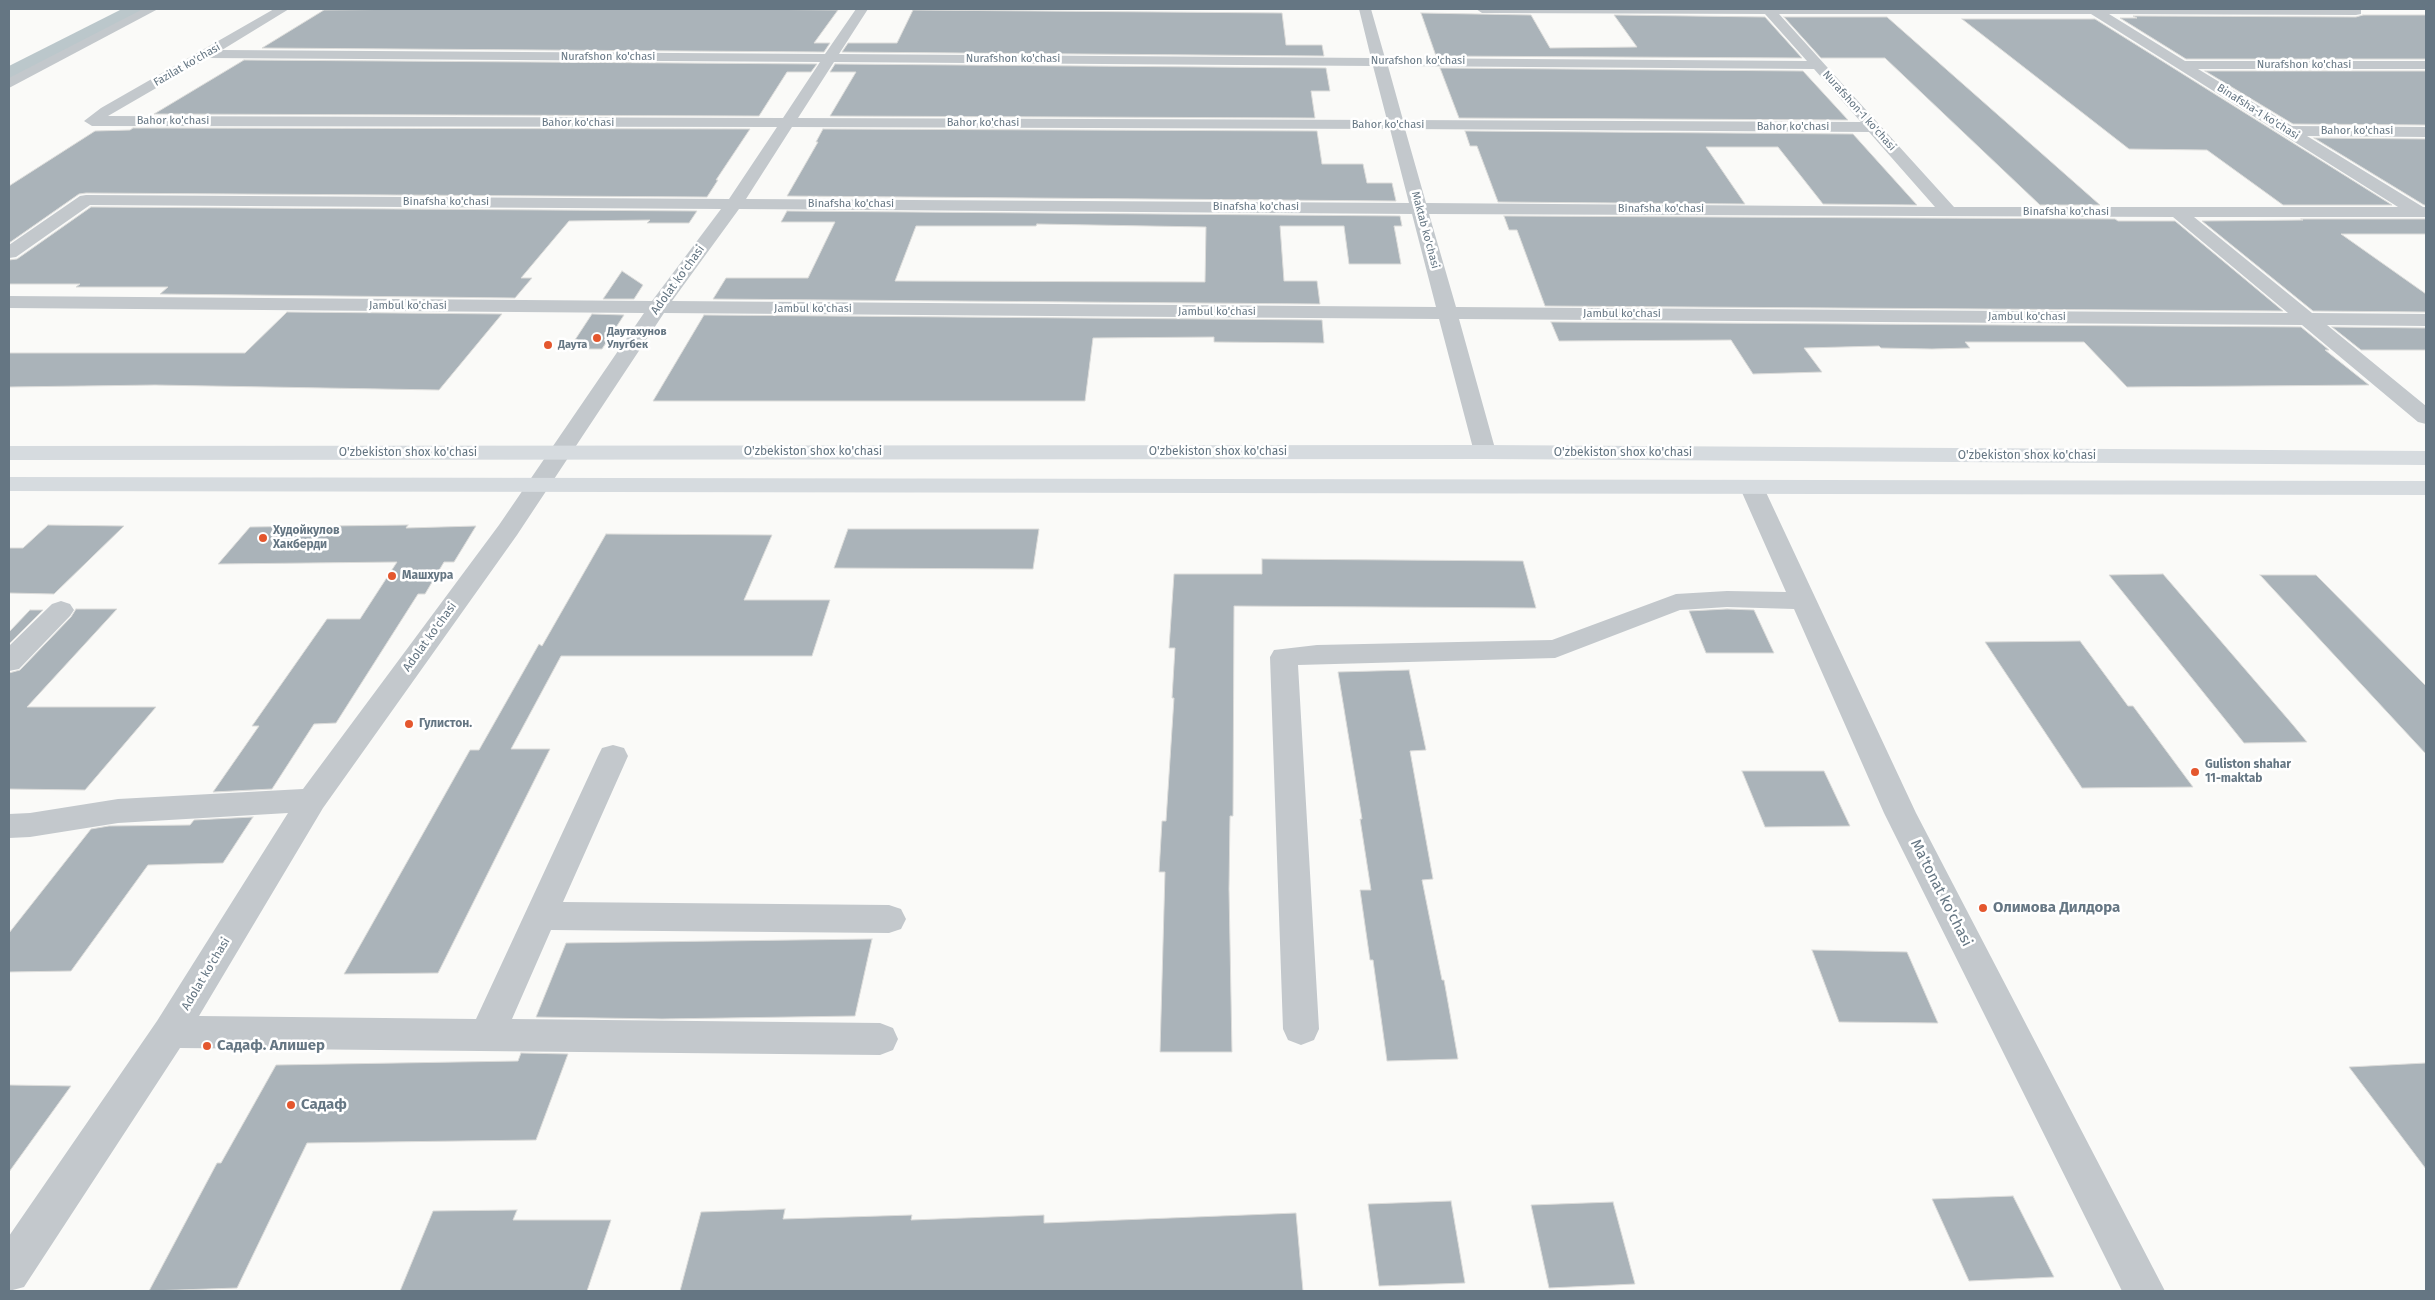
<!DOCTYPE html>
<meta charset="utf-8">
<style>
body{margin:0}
#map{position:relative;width:2435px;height:1300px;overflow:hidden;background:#fafaf8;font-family:"Fira Sans",sans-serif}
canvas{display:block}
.frame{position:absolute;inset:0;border:10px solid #657683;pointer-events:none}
</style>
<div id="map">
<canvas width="2435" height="1300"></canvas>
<div class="frame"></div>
</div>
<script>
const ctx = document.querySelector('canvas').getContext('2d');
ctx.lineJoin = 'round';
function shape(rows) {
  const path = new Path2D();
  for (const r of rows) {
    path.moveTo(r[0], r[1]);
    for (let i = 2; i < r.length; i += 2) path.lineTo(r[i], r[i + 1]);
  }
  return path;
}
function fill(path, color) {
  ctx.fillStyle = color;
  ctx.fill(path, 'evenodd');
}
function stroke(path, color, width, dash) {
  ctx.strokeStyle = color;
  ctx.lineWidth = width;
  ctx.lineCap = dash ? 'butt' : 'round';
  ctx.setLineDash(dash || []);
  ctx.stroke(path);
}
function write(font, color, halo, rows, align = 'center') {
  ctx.font = font + ' "Fira Sans",sans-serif';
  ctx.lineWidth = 5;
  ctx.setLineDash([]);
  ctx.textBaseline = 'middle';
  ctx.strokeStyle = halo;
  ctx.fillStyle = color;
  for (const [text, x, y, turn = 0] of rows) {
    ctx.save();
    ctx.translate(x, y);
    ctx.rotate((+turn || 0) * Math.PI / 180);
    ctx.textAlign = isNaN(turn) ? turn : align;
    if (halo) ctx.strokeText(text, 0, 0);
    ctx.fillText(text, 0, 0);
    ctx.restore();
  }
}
const canal = shape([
 [122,9,144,9,141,13,16,78,9,80,9,66,122,9]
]);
const building = shape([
 [429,9,736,9,838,10,814,43,830,43,824,52,262,48,324,10,429,9],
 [913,10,1282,13,1286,45,1322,45,1324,56,842,52,848,43,897,43,913,10],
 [1421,13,1531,15,1550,48,1637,47,1614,15,1765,17,1802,58,1436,56,1421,13],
 [2363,15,2426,15,2426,59,2186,59,2120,18,2137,18,2133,16,2356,17,2363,15],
 [1784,17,1887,17,2100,205,2040,205,1885,58,1821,58,1784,17],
 [1962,19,2095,19,2392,205,2283,205,2207,150,2129,149,1962,19],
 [244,60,817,64,811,72,787,72,759,116,154,114,244,60],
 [835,64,1326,68,1330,91,1311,91,1315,118,830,116,856,72,830,72,835,64],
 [1440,68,1803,71,1848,120,1459,118,1440,68],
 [2205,71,2426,71,2426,125,2293,124,2205,71],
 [133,128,750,129,716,180,718,180,707,197,86,193,79,194,9,243,9,186,95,131,130,130,133,128],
 [823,129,1317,131,1322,164,1363,164,1367,183,1392,183,1396,201,787,196,818,142,816,142,823,129],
 [1465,131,1853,134,1917,205,1823,204,1778,147,1706,147,1745,204,1498,202,1477,146,1470,146,1465,131],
 [2314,138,2426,139,2426,205,2424,205,2314,138],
 [91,207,697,211,689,223,647,223,650,220,569,221,521,278,532,278,515,298,160,294,168,287,76,287,80,284,9,284,9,260,17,259,91,207],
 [787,211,1400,216,1402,226,1394,226,1401,264,1349,264,1344,226,1280,226,1284,281,1317,281,1320,304,713,299,726,278,808,278,835,222,781,222,787,211],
 [1037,224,1206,227,1205,282,895,281,916,226,1036,226,1037,224],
 [1504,216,2115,219,2118,221,2175,221,2283,311,1545,306,1517,230,1509,230,1504,216],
 [2301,219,2426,219,2426,234,2341,234,2426,294,2426,312,2313,311,2202,221,2303,220,2301,219],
 [622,271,643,285,634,299,603,299,622,271],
 [287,312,502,314,439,390,155,385,9,387,9,353,245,353,287,312],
 [592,314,624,315,602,349,569,349,592,314],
 [704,315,1322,320,1324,343,1214,342,1214,337,1093,338,1085,401,653,401,704,315],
 [1551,322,2301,327,2329,350,2325,350,2369,385,2127,387,2084,342,1965,342,1970,348,1932,349,1881,348,1879,346,1804,348,1822,372,1753,374,1731,340,1559,341,1551,322],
 [2332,327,2426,328,2426,350,2361,350,2332,327],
 [48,525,124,526,54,594,9,593,9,548,23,548,48,525],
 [408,525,406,528,476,526,454,562,444,562,425,594,418,594,336,723,314,724,272,789,213,792,259,726,252,726,327,619,360,619,397,562,218,564,250,527,408,525],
 [848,529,1039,529,1033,569,834,568,848,529],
 [606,534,772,535,744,600,830,600,812,656,561,656,511,749,550,749,438,973,344,974,470,750,479,750,539,644,542,646,606,534],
 [1262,559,1523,561,1536,608,1234,606,1233,816,1230,816,1229,889,1232,1052,1160,1052,1165,872,1159,872,1162,821,1166,821,1174,698,1172,698,1175,648,1169,648,1174,574,1262,574,1262,559],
 [2163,574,2293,725,2307,742,2244,743,2109,575,2163,574],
 [2260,575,2316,575,2426,686,2426,754,2260,575],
 [76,609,117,609,27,707,156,707,85,790,9,789,9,673,20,670,71,617,76,609],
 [1727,609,1754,610,1774,653,1706,653,1689,611,1727,609],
 [30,610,43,610,9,644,9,632,30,610],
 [2080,641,2128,706,2133,706,2193,787,2082,788,1985,642,2080,641],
 [1409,670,1426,750,1410,751,1433,879,1422,880,1442,980,1444,980,1458,1059,1387,1061,1373,960,1370,960,1360,890,1371,890,1360,819,1362,819,1338,672,1409,670],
 [1742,771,1824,771,1850,826,1765,827,1742,771],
 [253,817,223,863,148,865,71,971,9,972,9,933,91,829,109,826,190,825,194,820,253,817],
 [872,939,855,1016,662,1019,536,1017,566,943,872,939],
 [1812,950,1907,952,1938,1023,1839,1022,1812,950],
 [521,1053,568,1054,536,1140,307,1143,237,1288,149,1291,217,1163,221,1163,276,1065,518,1061,521,1053],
 [2426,1063,2426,1169,2349,1067,2426,1063],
 [9,1085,71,1086,9,1172,9,1085],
 [2013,1196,2054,1277,1969,1281,1932,1199,2013,1196],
 [1451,1201,1465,1283,1379,1286,1368,1204,1451,1201],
 [1613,1202,1635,1284,1549,1288,1531,1205,1613,1202],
 [785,1209,783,1219,912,1215,911,1220,1044,1215,1044,1223,1296,1213,1303,1291,680,1291,701,1212,785,1209],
 [517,1210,513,1220,611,1220,587,1291,400,1291,433,1211,517,1210]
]);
const minor = shape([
 [143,9,158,9,9,88,9,78,143,9],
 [274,9,289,9,222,50,825,54,856,9,868,9,839,54,1371,58,1359,9,1371,9,1385,58,1807,61,1765,14,1482,13,1476,9,2361,9,2361,14,2356,15,2109,14,2185,61,2426,61,2426,69,2198,69,2292,126,2426,127,2426,137,2307,136,2423,207,2426,207,2426,217,2194,217,2312,313,2426,314,2426,326,2327,325,2426,406,2426,424,2418,422,2302,325,1459,319,1496,452,1493,457,1485,459,1477,457,1474,452,1439,319,664,313,517,535,323,808,199,1016,476,1019,598,756,602,748,613,745,624,748,628,756,563,902,889,905,901,909,906,919,901,929,889,933,551,930,512,1019,880,1023,893,1028,898,1039,893,1050,880,1055,180,1048,24,1287,9,1291,9,1236,157,1021,288,813,118,823,30,837,9,838,9,814,30,813,118,799,303,789,499,525,644,313,9,308,9,296,652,301,721,209,90,205,16,257,9,258,9,245,80,196,86,195,729,199,777,127,92,126,84,121,101,108,274,9],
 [1779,14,2091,14,2398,207,1954,207,1779,14],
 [208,58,820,62,783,118,108,116,208,58],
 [834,62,1373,66,1387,120,798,118,834,62],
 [1388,66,1814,69,1861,122,1403,120,1388,66],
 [792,127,1390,129,1409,203,746,199,792,127],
 [1405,129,1869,132,1935,207,1426,203,1405,129],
 [739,209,1412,214,1436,307,672,301,739,209],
 [1429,214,2173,217,2288,313,1456,307,1429,214],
 [1752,481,1760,483,1764,488,1916,813,2165,1291,2122,1291,1884,813,1794,609,1727,607,1680,610,1555,658,1298,665,1319,1029,1314,1040,1301,1045,1288,1040,1283,1029,1270,657,1274,650,1317,645,1552,640,1676,594,1727,591,1786,592,1740,488,1744,483,1752,481],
 [61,601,70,604,74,610,70,616,19,669,9,671,9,646,52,604,61,601]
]);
const major = shape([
 [1485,445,2426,451,2426,465,1485,459,9,460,9,446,1485,445],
 [9,477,2426,481,2426,495,9,491,9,477]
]);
const markers = [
 [597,338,5,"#e4572e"],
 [548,345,5,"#e4572e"],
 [263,538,5,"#e4572e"],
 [392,576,5,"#e4572e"],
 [409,724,5,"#e4572e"],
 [2195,772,5,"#e4572e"],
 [1983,908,5,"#e4572e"],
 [207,1046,5,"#e4572e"],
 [291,1105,5,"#e4572e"]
];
const farStreetnames = [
 ["Nurafshon ko'chasi",608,57],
 ["Nurafshon ko'chasi",1013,59],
 ["Nurafshon ko'chasi",1418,61],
 ["Fazilat ko'chasi",187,65,-30],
 ["Nurafshon ko'chasi",2304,65],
 ["Nurafshon-1 ko'chasi",1859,111,48],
 ["Binafsha-1 ko'chasi",2258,112,32],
 ["Bahor ko'chasi",173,121],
 ["Bahor ko'chasi",578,123],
 ["Bahor ko'chasi",983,123],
 ["Bahor ko'chasi",1388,125],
 ["Bahor ko'chasi",1793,127],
 ["Bahor ko'chasi",2357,131],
 ["Binafsha ko'chasi",446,202],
 ["Binafsha ko'chasi",851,204],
 ["Binafsha ko'chasi",1256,207],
 ["Binafsha ko'chasi",1661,209],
 ["Binafsha ko'chasi",2066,212],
 ["Maktab ko'chasi",1425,230,75],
 ["Jambul ko'chasi",408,306],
 ["Jambul ko'chasi",813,309],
 ["Jambul ko'chasi",1217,312],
 ["Jambul ko'chasi",1622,314],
 ["Jambul ko'chasi",2027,317]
];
const farPoinames = [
 ["Даутахунов",607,332],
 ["Улугбек",607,345],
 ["Даута",558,345]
];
const streetNames = [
 ["Adolat ko'chasi",678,280,-54],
 ["O'zbekiston shox ko'chasi",813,452],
 ["O'zbekiston shox ko'chasi",1218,452],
 ["O'zbekiston shox ko'chasi",408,453],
 ["O'zbekiston shox ko'chasi",1623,453],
 ["O'zbekiston shox ko'chasi",2027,456],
 ["Adolat ko'chasi",430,637,-54],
 ["Adolat ko'chasi",206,974,-59]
];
const poiNames = [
 ["Худойкулов",273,531],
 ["Хакберди",273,545],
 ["Машхура",402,576],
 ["Гулистон.",419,724],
 ["Guliston shahar",2205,765],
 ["11-maktab",2205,779]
];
const nearStreetnames = [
 ["Ma'tonat ko'chasi",1941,893,63]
];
const nearPoinames = [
 ["Олимова Дилдора",1993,908],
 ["Садаф. Алишер",217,1046],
 ["Садаф",301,1105]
];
fill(canal, '#bbc7cb');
fill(building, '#aab3b9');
stroke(building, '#dcdcda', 1);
fill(minor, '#c3c8cc');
fill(major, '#d6dbdf');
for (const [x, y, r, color] of markers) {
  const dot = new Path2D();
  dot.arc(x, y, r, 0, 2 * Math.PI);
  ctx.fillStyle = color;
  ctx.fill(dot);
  stroke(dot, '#fff', 2);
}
write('11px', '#657683', '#fff', farStreetnames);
write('bold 11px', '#657683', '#fff', farPoinames, 'left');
write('12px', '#657683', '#fff', streetNames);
write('bold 12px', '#657683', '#fff', poiNames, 'left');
write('15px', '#657683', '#fff', nearStreetnames);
write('bold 15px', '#657683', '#fff', nearPoinames, 'left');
</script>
